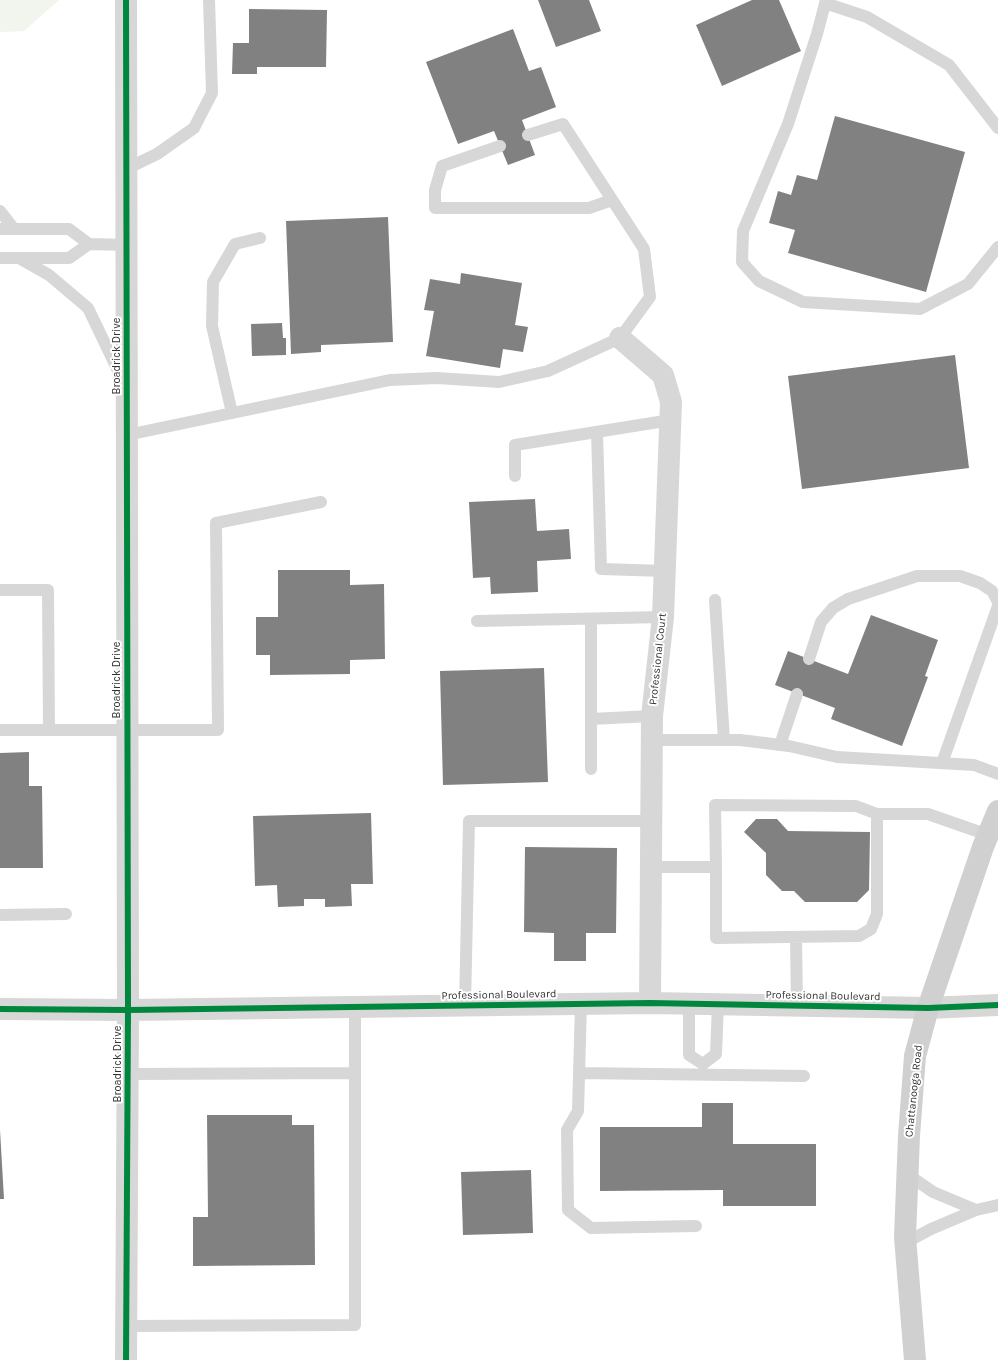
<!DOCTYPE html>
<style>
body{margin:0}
canvas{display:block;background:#fff}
</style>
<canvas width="998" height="1360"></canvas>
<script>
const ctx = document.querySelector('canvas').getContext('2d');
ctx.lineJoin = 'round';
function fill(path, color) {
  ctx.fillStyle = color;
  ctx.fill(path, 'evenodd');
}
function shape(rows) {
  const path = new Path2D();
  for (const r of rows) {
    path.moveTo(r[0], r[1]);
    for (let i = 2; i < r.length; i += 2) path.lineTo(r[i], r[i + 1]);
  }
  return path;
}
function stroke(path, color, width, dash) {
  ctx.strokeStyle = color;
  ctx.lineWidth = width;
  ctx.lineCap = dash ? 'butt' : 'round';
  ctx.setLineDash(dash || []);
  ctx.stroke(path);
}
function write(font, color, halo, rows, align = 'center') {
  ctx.font = font + ' Karla,sans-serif';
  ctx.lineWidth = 4;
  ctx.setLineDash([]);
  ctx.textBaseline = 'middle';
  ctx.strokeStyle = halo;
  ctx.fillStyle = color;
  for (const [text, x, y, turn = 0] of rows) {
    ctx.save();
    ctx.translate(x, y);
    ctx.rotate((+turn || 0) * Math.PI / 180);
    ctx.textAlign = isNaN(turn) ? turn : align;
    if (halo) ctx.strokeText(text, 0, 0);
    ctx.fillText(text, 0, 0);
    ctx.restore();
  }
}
const green = shape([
 [0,0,59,0,24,31,0,32]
]);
const building = shape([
 [538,0,589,0,601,31,556,47],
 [752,0,779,0,801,51,722,86,696,25],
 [249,9,327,10,326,67,257,67,257,74,232,74,233,43,249,43],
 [513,29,529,71,541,67,556,107,522,120,535,155,508,165,494,131,458,144,426,62],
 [835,116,965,152,926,292,788,253,795,230,769,223,778,191,791,195,797,175,817,180],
 [388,217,393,342,321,345,321,352,291,354,286,221],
 [461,273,522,283,515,325,528,327,523,352,503,349,500,368,426,356,434,311,424,310,430,279,460,284],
 [282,323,283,338,286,338,286,355,252,356,251,324],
 [955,355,969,468,802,489,788,376],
 [535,499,537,531,569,529,571,559,537,561,538,592,491,594,490,577,473,578,469,502],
 [278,570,350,570,350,585,384,584,385,659,350,660,350,674,270,675,270,655,256,655,256,617,278,617],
 [871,615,938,640,925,676,928,677,902,746,831,719,835,708,775,685,788,651,848,674],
 [544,668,548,782,443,785,440,671],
 [29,752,29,786,42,786,43,868,0,868,0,753],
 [371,813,373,884,351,884,352,906,325,907,325,899,304,899,304,906,278,907,277,885,255,886,253,816],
 [756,819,777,819,788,831,870,832,869,890,857,902,805,902,794,891,782,891,766,875,766,853,744,832],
 [525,847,617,848,616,933,586,933,586,961,554,961,554,933,524,932],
 [702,1103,733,1103,733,1144,816,1144,816,1206,723,1206,723,1190,600,1191,600,1127,702,1127],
 [207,1115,292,1115,292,1125,314,1125,315,1265,193,1266,193,1217,208,1217],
 [0,1130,4,1199,0,1199],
 [531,1170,533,1233,463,1235,461,1172]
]);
const service = shape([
 [826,0,817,34,788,124,743,231,742,262,759,281,803,302,920,309,968,284,998,247],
 [825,3,867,17,949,65,998,128],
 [500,146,442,166,435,190,435,208,589,208,612,200],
 [126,169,157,154,194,128,212,93,209,0],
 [0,211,14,229],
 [0,229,69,229,89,244,127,245],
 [0,258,69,258,89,244],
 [19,258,49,275,88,308,122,379],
 [232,413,212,326,213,282,235,244,260,238],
 [597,432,601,569,665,571],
 [127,435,390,380,437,378,499,382,548,371,620,338,650,297,644,249,563,124,528,135],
 [515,476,515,445,671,420],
 [0,590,48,590,49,730],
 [715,600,724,740],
 [591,619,591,769],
 [477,621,663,617],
 [809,659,821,622,833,608,848,599,917,576,960,576,980,583,992,591,998,602],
 [591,719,652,716],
 [0,730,218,730,216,523,321,502],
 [652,740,740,740,789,746,837,757,974,765,998,774],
 [780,745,797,694],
 [942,763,998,606],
 [651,867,716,867,716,938,859,936,871,929,877,914,877,814,928,814,988,835],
 [716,867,715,805,856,806,877,814],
 [0,915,66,914],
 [796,937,797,1005],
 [581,1004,578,1111,567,1130,568,1210,591,1228,696,1226],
 [689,1004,689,1055,703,1064],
 [465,1005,469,821,651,821],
 [355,1007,355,1073],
 [703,1064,716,1054,718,1004],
 [579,1073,804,1076],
 [976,1210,998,1205],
 [905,1243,931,1229,976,1210,933,1192,907,1174],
 [126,1326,355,1325,355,1073,128,1074]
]);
const minor = shape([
 [126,0,128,1010,126,1360],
 [620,338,663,375,671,402,663,617,652,716,650,1003],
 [0,1009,128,1010,650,1003,928,1008,998,1005]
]);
const secondary = shape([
 [915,1360,905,1237,909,1136,915,1056,928,1008,983,847,998,811]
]);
const cycleway = shape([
 [126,0,128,1010,126,1360],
 [0,1009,128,1010,650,1003,928,1008,998,1005]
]);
const streetNames = [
 ["Broadrick Drive",117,356,-90],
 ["Professional Court",658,659,-84],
 ["Broadrick Drive",117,680,-90],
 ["Professional Boulevard",499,995,-1],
 ["Professional Boulevard",823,996,1],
 ["Broadrick Drive",118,1064,-90],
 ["Chattanooga Road",914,1091,-84]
];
fill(green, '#f1f5ed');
fill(building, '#818181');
stroke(service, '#d7d7d7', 12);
stroke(minor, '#d7d7d7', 22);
stroke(secondary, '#d0d0d0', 22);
stroke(cycleway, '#00873e', 6);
write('11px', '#333', '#fff', streetNames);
</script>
